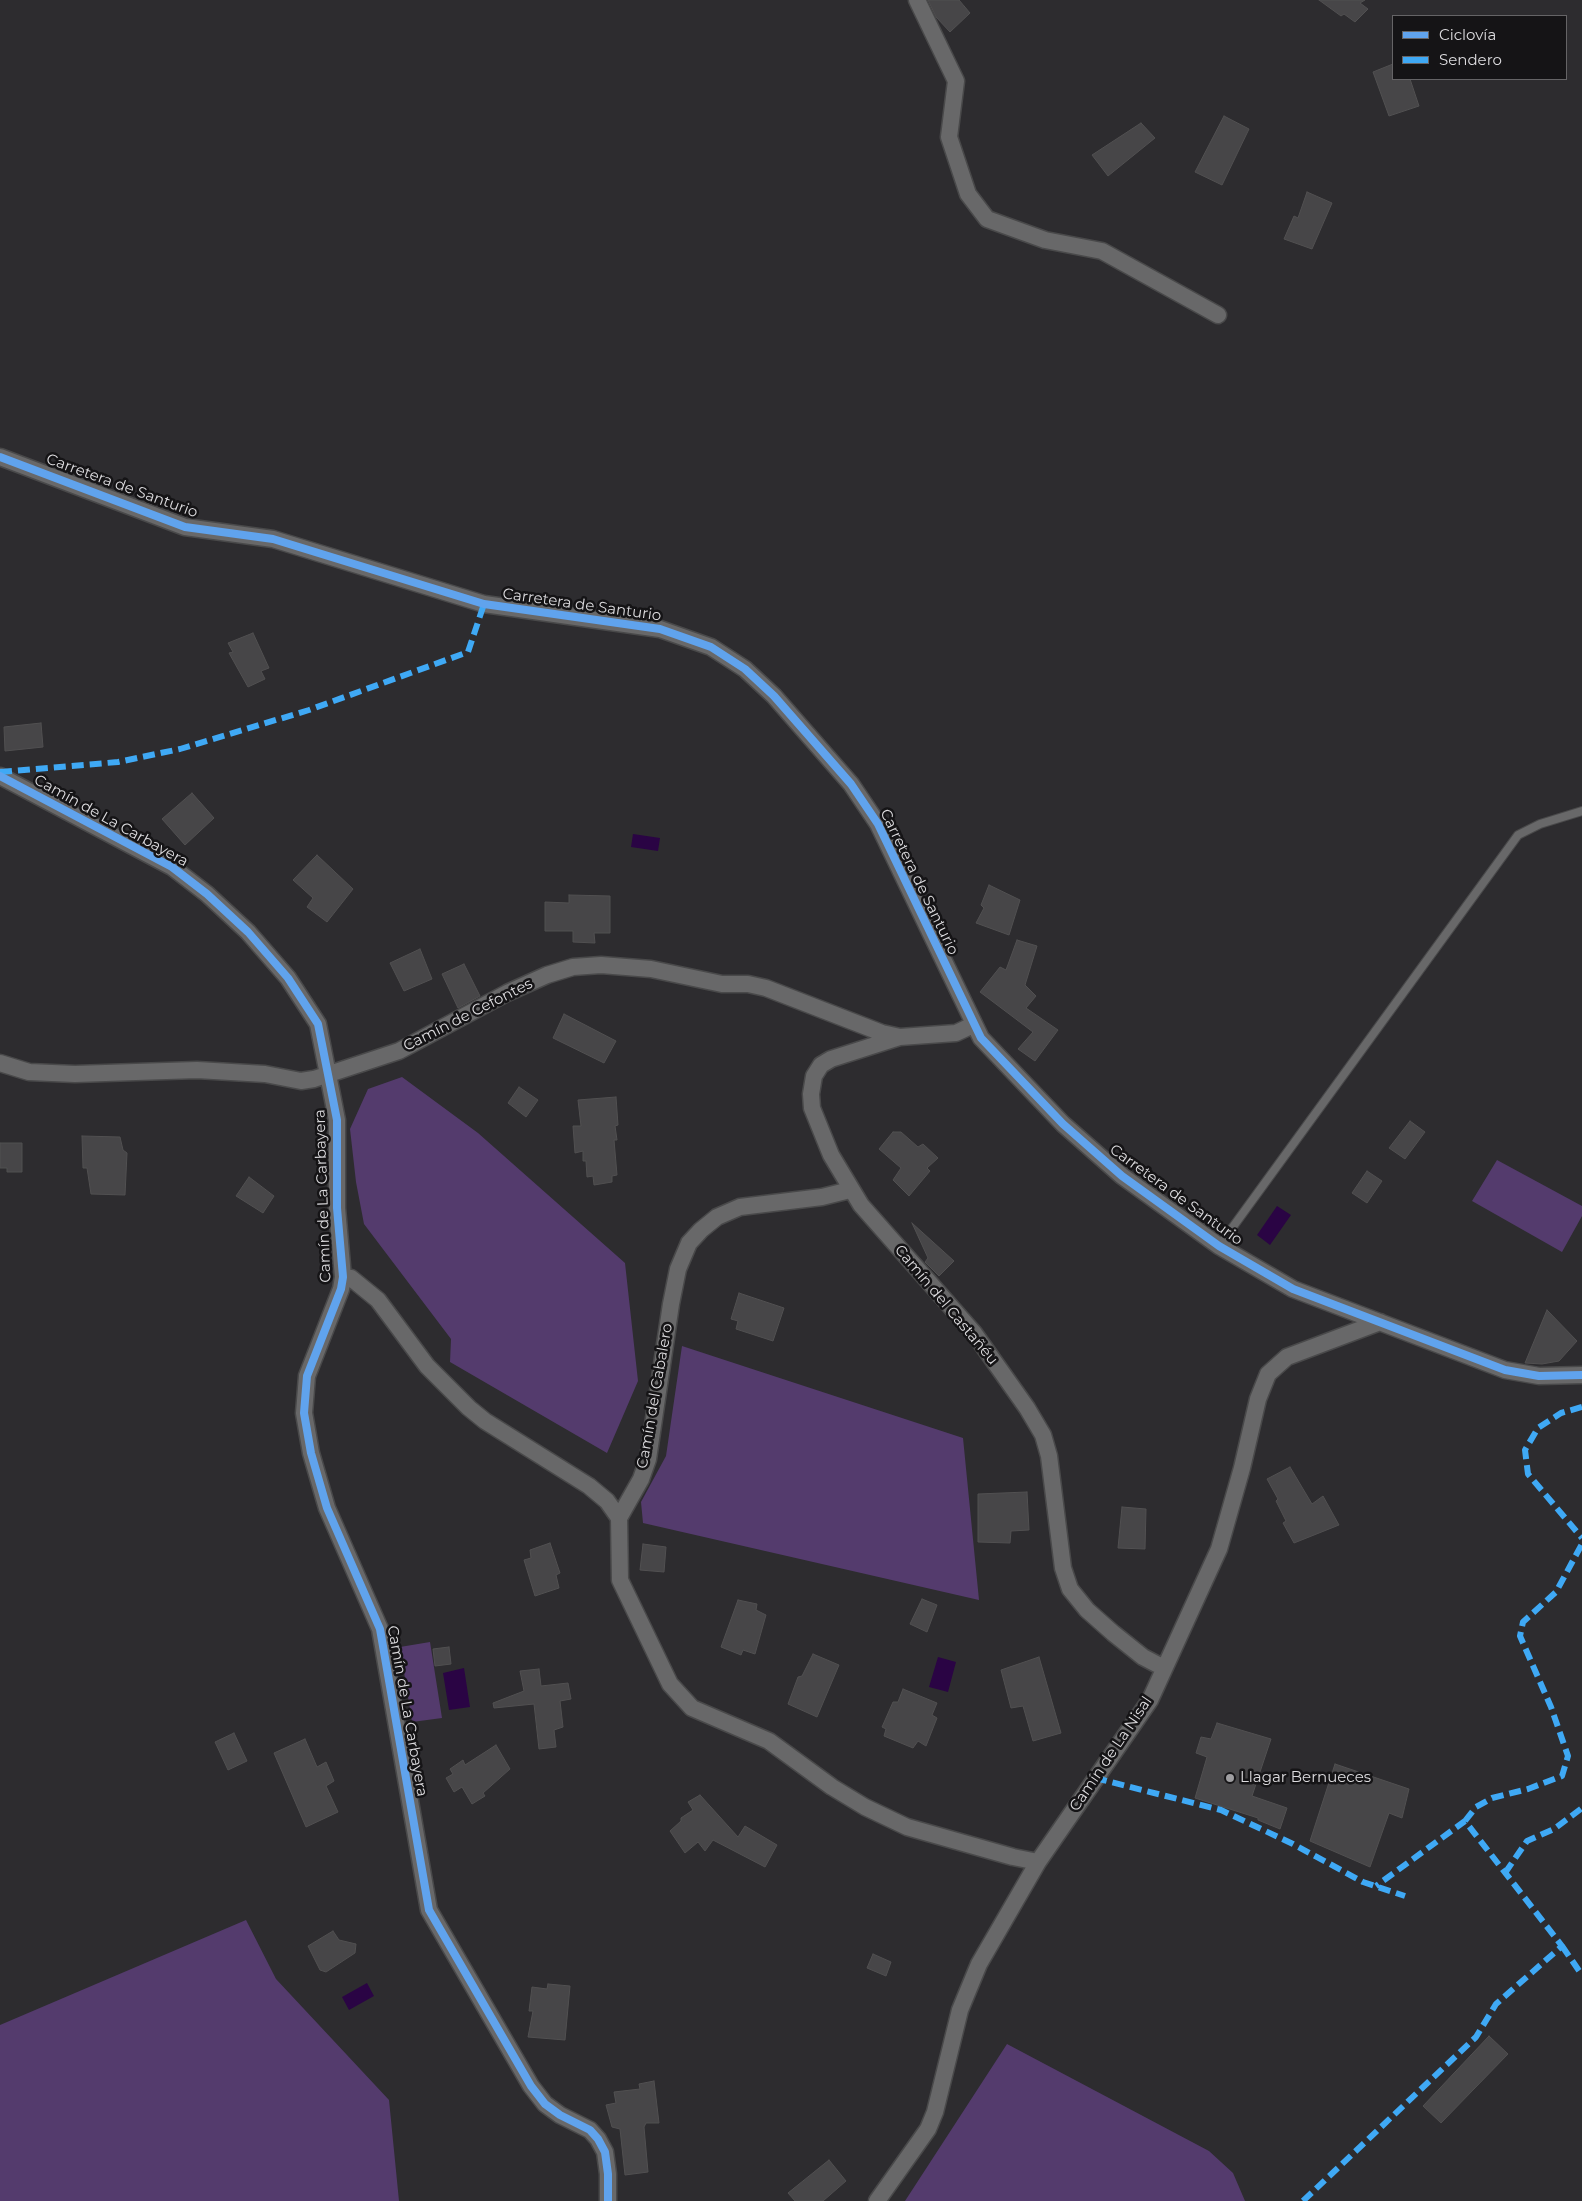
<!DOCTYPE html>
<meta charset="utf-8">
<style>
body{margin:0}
#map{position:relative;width:1582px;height:2201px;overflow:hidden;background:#2d2c2f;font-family:Montserrat,sans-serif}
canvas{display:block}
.legend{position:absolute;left:1392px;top:15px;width:175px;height:65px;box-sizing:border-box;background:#151416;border:1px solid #656466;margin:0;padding:6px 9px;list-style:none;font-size:15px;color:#dddcdf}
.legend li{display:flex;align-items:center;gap:10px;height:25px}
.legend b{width:25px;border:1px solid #656466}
</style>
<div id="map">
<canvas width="1582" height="2201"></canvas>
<ul class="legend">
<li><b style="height:6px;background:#60a3ed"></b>Ciclovía</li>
<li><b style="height:6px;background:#3fa9f5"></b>Sendero</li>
</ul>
</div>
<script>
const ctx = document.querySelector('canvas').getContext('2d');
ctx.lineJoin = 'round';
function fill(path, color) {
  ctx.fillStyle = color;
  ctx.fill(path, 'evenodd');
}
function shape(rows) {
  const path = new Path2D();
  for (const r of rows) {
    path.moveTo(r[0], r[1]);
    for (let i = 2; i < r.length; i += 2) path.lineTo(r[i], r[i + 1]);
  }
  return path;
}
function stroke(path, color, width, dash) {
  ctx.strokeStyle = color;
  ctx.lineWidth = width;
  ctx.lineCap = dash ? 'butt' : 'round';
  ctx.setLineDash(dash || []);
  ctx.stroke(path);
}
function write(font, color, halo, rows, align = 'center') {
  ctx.font = font + ' Montserrat,sans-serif';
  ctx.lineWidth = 5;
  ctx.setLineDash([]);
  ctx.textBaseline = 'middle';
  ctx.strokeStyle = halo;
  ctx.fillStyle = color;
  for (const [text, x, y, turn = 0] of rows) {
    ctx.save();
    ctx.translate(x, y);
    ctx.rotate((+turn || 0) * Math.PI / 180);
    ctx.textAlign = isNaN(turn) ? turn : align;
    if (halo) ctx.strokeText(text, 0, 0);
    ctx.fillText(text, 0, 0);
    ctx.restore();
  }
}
const green = shape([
 [402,1077,478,1133,625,1263,638,1381,607,1453,450,1362,451,1339,364,1224,356,1182,350,1129,368,1089],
 [1497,1160,1582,1206,1582,1216,1562,1252,1472,1201],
 [682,1346,963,1438,979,1600,643,1523,641,1502,666,1456],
 [430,1642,442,1718,412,1722,400,1647],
 [246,1920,276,1979,389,2100,399,2201,0,2201,0,2025],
 [1007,2044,1209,2151,1233,2173,1245,2201,905,2201]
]);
const water = shape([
 [633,834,660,838,658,851,631,847],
 [1277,1206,1291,1215,1270,1245,1257,1235],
 [938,1657,956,1662,948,1692,929,1687],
 [464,1668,470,1707,449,1710,443,1673],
 [367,1983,374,1996,349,2010,342,1997]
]);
const building = shape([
 [928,0,959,0,970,13,950,32,936,17,928,0],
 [1319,0,1365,0,1360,3,1368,9,1355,22,1344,14,1341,16,1319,0],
 [1393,64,1393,79,1410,79,1419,106,1389,116,1373,72,1393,64],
 [1224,116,1249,129,1222,185,1195,172,1224,116],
 [1141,123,1155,138,1108,176,1092,155,1141,123],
 [1307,192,1332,203,1312,249,1284,239,1294,216,1298,218,1307,192],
 [253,633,269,668,261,671,265,679,248,687,229,653,233,652,228,643,253,633],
 [41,723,43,747,5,751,4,727,41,723],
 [192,793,214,818,185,845,162,819,192,793],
 [317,855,353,889,327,922,307,907,313,898,293,880,317,855],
 [989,885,1020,900,1009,935,976,923,984,908,981,905,989,885],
 [569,895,610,896,610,933,594,933,595,943,573,942,573,931,545,931,545,902,569,903,569,895],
 [1017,940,1037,946,1025,985,1036,996,1026,1008,1058,1030,1035,1061,1018,1049,1033,1032,980,992,1000,967,1006,970,1017,940],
 [420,949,432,979,404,991,390,963,420,949],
 [464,964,480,996,458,1008,442,974,464,964],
 [564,1014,616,1041,604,1063,553,1038,564,1014],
 [519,1087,538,1100,526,1117,508,1103,519,1087],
 [616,1097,618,1125,615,1126,617,1140,614,1140,617,1175,612,1176,612,1182,594,1185,593,1176,587,1177,586,1161,583,1161,583,1151,575,1153,573,1126,581,1126,578,1100,616,1097],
 [1410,1121,1425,1132,1405,1159,1389,1148,1410,1121],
 [893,1132,901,1132,918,1147,923,1144,938,1158,927,1168,930,1171,909,1196,893,1180,901,1168,879,1149,893,1132],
 [82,1136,120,1137,123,1150,127,1153,125,1195,91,1194,87,1168,83,1168,82,1136],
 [0,1143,22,1143,22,1172,7,1172,7,1168,0,1168,0,1143],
 [1367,1171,1382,1181,1367,1203,1352,1193,1367,1171],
 [249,1177,274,1196,263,1213,236,1196,249,1177],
 [912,1223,954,1261,939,1276,925,1262,928,1258,912,1223],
 [739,1293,784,1308,773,1341,736,1329,738,1321,731,1319,739,1293],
 [1547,1310,1577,1341,1559,1361,1542,1364,1525,1363,1547,1310],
 [1290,1467,1312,1504,1323,1496,1339,1525,1294,1543,1283,1523,1286,1521,1276,1501,1278,1499,1267,1479,1290,1467],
 [1027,1492,1029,1530,1011,1531,1010,1543,978,1542,978,1494,1027,1492],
 [1122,1507,1146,1509,1145,1549,1118,1548,1122,1507],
 [550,1543,560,1573,556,1575,559,1588,535,1596,524,1560,531,1558,530,1550,550,1543],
 [643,1544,666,1547,664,1572,640,1570,643,1544],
 [922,1599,937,1605,927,1632,910,1624,922,1599],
 [738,1600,757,1604,756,1610,766,1615,755,1654,743,1650,741,1655,721,1647,738,1600],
 [449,1647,451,1664,435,1666,433,1649,449,1647],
 [813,1654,839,1665,817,1717,788,1704,798,1677,802,1676,813,1654],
 [1039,1657,1061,1733,1033,1741,1023,1706,1011,1708,1001,1670,1039,1657],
 [539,1669,541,1686,568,1683,571,1699,560,1701,563,1727,554,1730,556,1747,539,1749,534,1704,494,1708,493,1703,524,1691,520,1671,539,1669],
 [903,1689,937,1703,932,1715,937,1718,926,1746,918,1741,913,1748,884,1736,886,1729,882,1727,893,1702,898,1702,903,1689],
 [1217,1723,1271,1739,1252,1796,1287,1808,1280,1829,1258,1820,1258,1818,1195,1798,1207,1757,1196,1753,1201,1737,1211,1739,1217,1723],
 [234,1733,247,1761,228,1770,215,1742,234,1733],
 [305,1739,317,1767,326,1762,334,1781,326,1786,338,1812,306,1827,274,1753,305,1739],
 [496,1745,510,1769,483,1793,485,1796,472,1804,462,1787,454,1792,446,1778,453,1774,450,1769,463,1760,465,1765,496,1745],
 [1335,1764,1409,1789,1402,1818,1389,1813,1370,1867,1310,1841,1335,1764],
 [700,1795,738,1837,745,1826,777,1845,765,1867,713,1840,705,1851,698,1842,685,1853,670,1831,681,1821,681,1818,693,1810,688,1802,700,1795],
 [333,1931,339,1940,356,1944,355,1953,326,1972,320,1970,308,1946,333,1931],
 [873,1954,891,1962,886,1976,867,1968,873,1954],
 [548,1984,570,1986,565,2040,528,2037,533,2011,529,2011,532,1987,547,1989,548,1984],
 [1489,2036,1508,2054,1441,2123,1423,2106,1489,2036],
 [654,2081,659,2123,646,2123,644,2127,648,2172,625,2175,620,2129,612,2127,606,2105,616,2103,614,2092,640,2089,639,2084,654,2081],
 [829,2160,846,2181,823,2201,795,2201,788,2193,829,2160]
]);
const lane = shape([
 [1219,1246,1518,835,1540,824,1582,811]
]);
const street = shape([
 [917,0,956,81,949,137,968,194,987,219,1045,240,1102,251,1218,315],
 [0,457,185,527,273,539,484,604,660,629,711,647,745,669,774,696,851,784,878,824,981,1038,1063,1124,1122,1176,1219,1246,1293,1289,1505,1370,1539,1376,1582,1375],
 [0,776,172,867,207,894,248,932,288,978,318,1024,337,1120,337,1208,343,1277,341,1289,307,1376,304,1413,311,1453,327,1508,380,1629,429,1910,531,2086,545,2104,560,2115,590,2130,598,2139,605,2152,608,2174,608,2201],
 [973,1025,956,1033,900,1037,831,1059,821,1065,814,1076,811,1094,812,1108,831,1155,861,1205,974,1333,1027,1408,1043,1435,1049,1456,1063,1568,1070,1589,1087,1610,1113,1633,1143,1657,1164,1668],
 [0,1063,29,1072,75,1074,197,1070,265,1074,301,1081,314,1079,399,1051,507,993,547,975,573,967,601,965,651,969,722,984,748,984,766,988,882,1033,900,1037],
 [850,1190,822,1197,740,1207,717,1217,701,1230,689,1243,678,1269,671,1304,648,1459,641,1479,619,1518,620,1580,670,1684,692,1708,769,1741,832,1787,865,1807,907,1827,1013,1857,1038,1862],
 [343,1277,351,1278,378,1300,427,1366,469,1408,485,1421,589,1486,607,1501,619,1518],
 [877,2201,928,2129,935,2112,960,2010,979,1964,1038,1862,1150,1700,1219,1549,1242,1468,1258,1399,1268,1374,1287,1357,1380,1322]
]);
const quiet = shape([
 [0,772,118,762,180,749,309,710,468,652,484,604],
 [1582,1407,1561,1413,1538,1428,1525,1450,1528,1474,1582,1538],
 [1095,1778,1221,1810,1293,1844,1363,1882,1405,1896],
 [1465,1821,1476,1807,1492,1798,1528,1789,1562,1776,1568,1756,1551,1707,1520,1636,1523,1622,1556,1592,1582,1544],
 [1505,1873,1527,1841,1554,1829,1582,1808],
 [1562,1946,1582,1975],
 [1303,2201,1476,2037,1496,2004,1562,1946,1465,1821,1376,1886]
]);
const cycleway = shape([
 [0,457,185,527,273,539,484,604,660,629,711,647,745,669,774,696,851,784,878,824,981,1038,1063,1124,1122,1176,1219,1246,1293,1289,1505,1370,1539,1376,1582,1375],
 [0,776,172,867,207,894,248,932,288,978,318,1024,337,1120,337,1208,343,1277,341,1289,307,1376,304,1413,311,1453,327,1508,380,1629,429,1910,531,2086,545,2104,560,2115,590,2130,598,2139,605,2152,608,2174,608,2201]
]);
const markers = [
 [1230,1778,5,"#9f9ea1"]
];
const streetNames = [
 ["Carretera de Santurio",122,486,20],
 ["Carretera de Santurio",582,605,8],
 ["Camín de La Carbayera",111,821,29],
 ["Carretera de Santurio",919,882,64],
 ["Camín de Cefontes",468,1015,-27],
 ["Carretera de Santurio",1176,1195,36],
 ["Camín de La Carbayera",323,1196,-92],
 ["Camín del Castañéu",946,1305,50],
 ["Camín del Cabalero",655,1396,-80],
 ["Camín de La Carbayera",407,1711,80],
 ["Camín de La Nisal",1111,1754,-56]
];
const poiNames = [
 ["Llagar Bernueces",1240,1778]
];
fill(green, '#543b6d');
fill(water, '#2a0444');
fill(building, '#474648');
stroke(building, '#515051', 1);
stroke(lane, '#49494a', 10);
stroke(street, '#49494a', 19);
stroke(lane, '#686869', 8);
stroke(street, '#686869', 16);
stroke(quiet, '#3fa9f5', 6, [12, 6]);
stroke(cycleway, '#60a3ed', 8);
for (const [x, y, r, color] of markers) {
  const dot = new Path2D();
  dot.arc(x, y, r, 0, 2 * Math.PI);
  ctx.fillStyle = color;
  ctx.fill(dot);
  stroke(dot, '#151416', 2);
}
write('15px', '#dddcdf', '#151416', streetNames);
write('15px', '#dddcdf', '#151416', poiNames, 'left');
</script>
